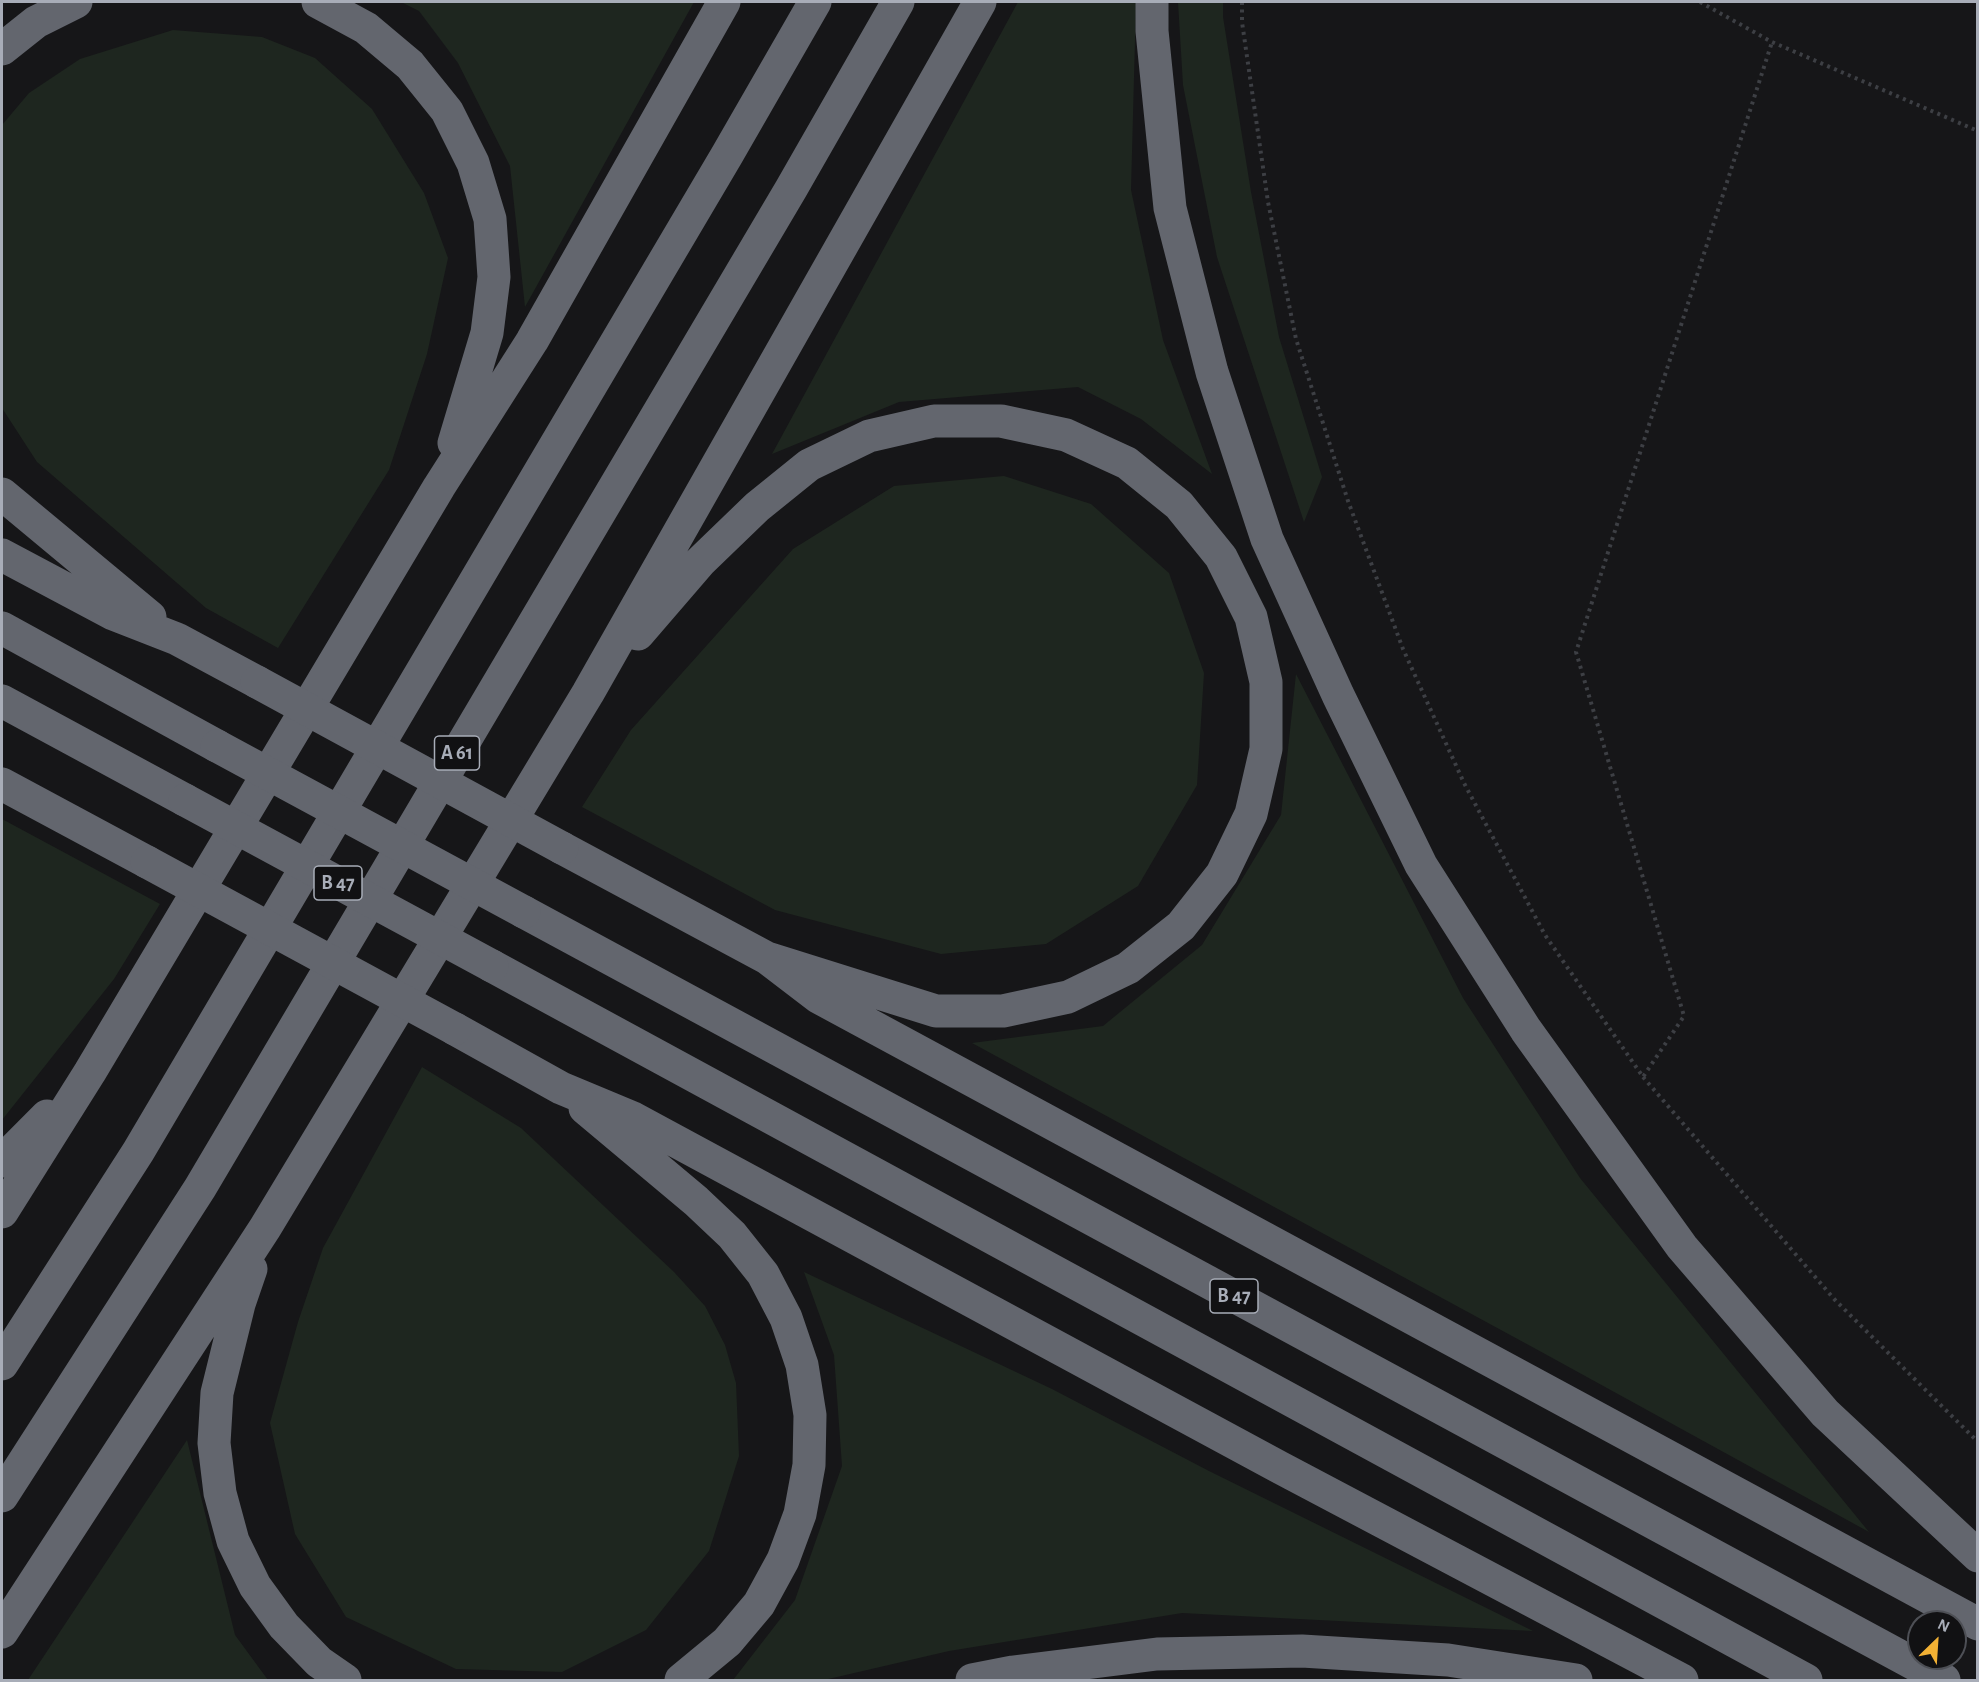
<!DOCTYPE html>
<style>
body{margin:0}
#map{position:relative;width:1979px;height:1682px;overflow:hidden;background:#161618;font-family:"Alegreya Sans",sans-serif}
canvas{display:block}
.frame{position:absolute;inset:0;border:3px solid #a8adb8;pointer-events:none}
.north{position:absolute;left:1907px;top:1610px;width:60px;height:60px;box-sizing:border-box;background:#111113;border:2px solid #4d4f55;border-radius:50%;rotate:25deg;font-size:16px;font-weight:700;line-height:24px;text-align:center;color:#a8adb8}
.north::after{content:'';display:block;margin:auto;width:21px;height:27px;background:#f2b134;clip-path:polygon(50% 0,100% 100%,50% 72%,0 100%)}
</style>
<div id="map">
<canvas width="1979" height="1682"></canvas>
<div class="frame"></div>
<div class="north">N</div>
</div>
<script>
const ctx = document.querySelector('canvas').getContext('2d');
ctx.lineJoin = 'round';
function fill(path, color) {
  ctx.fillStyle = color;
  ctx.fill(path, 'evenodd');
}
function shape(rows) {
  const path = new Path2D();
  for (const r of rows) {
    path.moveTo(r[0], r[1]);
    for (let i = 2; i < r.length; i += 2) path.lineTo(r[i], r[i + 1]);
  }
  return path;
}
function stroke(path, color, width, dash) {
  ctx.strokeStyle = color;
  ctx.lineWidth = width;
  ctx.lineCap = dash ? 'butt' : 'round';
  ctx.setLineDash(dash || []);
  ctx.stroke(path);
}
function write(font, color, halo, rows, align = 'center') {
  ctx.font = font + ' "Alegreya Sans",sans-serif';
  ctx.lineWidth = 6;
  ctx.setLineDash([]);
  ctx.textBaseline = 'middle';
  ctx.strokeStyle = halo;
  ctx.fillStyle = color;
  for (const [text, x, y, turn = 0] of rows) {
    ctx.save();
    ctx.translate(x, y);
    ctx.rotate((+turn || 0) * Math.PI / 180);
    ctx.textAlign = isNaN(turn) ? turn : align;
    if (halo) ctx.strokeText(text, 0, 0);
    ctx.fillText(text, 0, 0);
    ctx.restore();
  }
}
const green = shape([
 [401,2,694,2,525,307,510,166,458,63,419,11],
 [1018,2,1136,2,1131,190,1163,340,1212,474,1141,419,1078,387,899,402,772,454],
 [1178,2,1223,2,1223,17,1251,192,1279,337,1322,477,1304,522,1217,257,1183,85],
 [173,30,262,37,315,58,372,109,424,193,448,258,427,354,389,470,278,648,206,608,37,462,2,408,2,125,29,93,80,59],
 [1004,476,1091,504,1169,573,1204,673,1197,785,1138,886,1046,944,941,954,775,910,582,807,631,730,793,549,894,486],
 [1296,674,1463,998,1580,1178,1869,1532,1536,1349,972,1043,1103,1026,1202,945,1281,815],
 [2,819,160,904,114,979,2,1120],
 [422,1067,521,1128,674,1272,705,1306,725,1345,736,1383,739,1456,709,1551,646,1630,562,1672,456,1669,346,1617,295,1534,270,1423,298,1322,323,1248],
 [804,1272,1052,1389,1209,1471,1533,1631,1182,1613,949,1651,824,1680,733,1680,795,1600,842,1466,834,1355],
 [187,1440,235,1635,268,1680,28,1680]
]);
const path = shape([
 [1242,2,1242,22,1268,202,1296,339,1348,501,1403,649,1464,783,1545,935,1643,1077,1684,1016,1576,652,1772,42],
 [1700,2,1772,42,1978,131],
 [1643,1077,1835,1300,1978,1442]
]);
const highway = shape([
 [318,2,366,28,410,65,447,111,473,163,490,219,494,277,487,333,454,443],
 [1152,2,1152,31,1170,208,1212,372,1267,539,1338,695,1421,865,1526,1030,1682,1247,1825,1413,1978,1556],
 [2,49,36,22,76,2],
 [2,494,150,617],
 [2,555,113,614,177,639,257,682],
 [2,628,217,746],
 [638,634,700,562,757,507,809,465,869,436,934,421,1001,421,1066,435,1127,463,1179,505,1221,557,1251,617,1266,682,1266,749,1251,814,1222,874,1181,926,1128,968,1068,997,1003,1011,936,1011,767,958],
 [2,701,185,800],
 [2,784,147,862],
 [562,848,767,958,818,997,1978,1624],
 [524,912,1944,1680],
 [492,966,1806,1680],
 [455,1029,561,1088,633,1118,1279,1467,1682,1680],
 [585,1108,696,1201,732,1235,763,1274,786,1318,802,1365,810,1415,809,1465,800,1514,783,1560,759,1604,727,1642,681,1680],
 [2,1161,47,1116],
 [2,1212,90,1072,439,487,532,341,724,2],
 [251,1269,239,1304,217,1393,214,1443,220,1493,233,1541,255,1586,284,1626,319,1662,345,1680],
 [2,1364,138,1152,727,155,815,2],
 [2,1496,200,1188,791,189,898,2],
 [2,1632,265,1228,588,693,980,2],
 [972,1680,1013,1672,1157,1654,1302,1651,1448,1660,1576,1680]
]);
const highwayBridge = shape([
 [257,682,562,848],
 [217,746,524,912],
 [185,800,492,966],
 [147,862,455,1029]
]);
const shields = [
 [457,753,45],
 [338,883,48],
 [1234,1296,48]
];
const shieldNames = [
 ["A 61",457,753],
 ["B 47",338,883],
 ["B 47",1234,1296]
];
fill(green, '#1e261f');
stroke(path, '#3d3f44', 4, [3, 4.5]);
stroke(highway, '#63666e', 33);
stroke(highwayBridge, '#63666e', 33);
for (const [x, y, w] of shields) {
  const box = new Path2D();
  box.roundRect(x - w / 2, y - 17, w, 34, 4.5);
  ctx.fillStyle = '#111113';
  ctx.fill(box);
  stroke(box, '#a8adb8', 1.5);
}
write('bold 20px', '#a8adb8', null, shieldNames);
</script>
